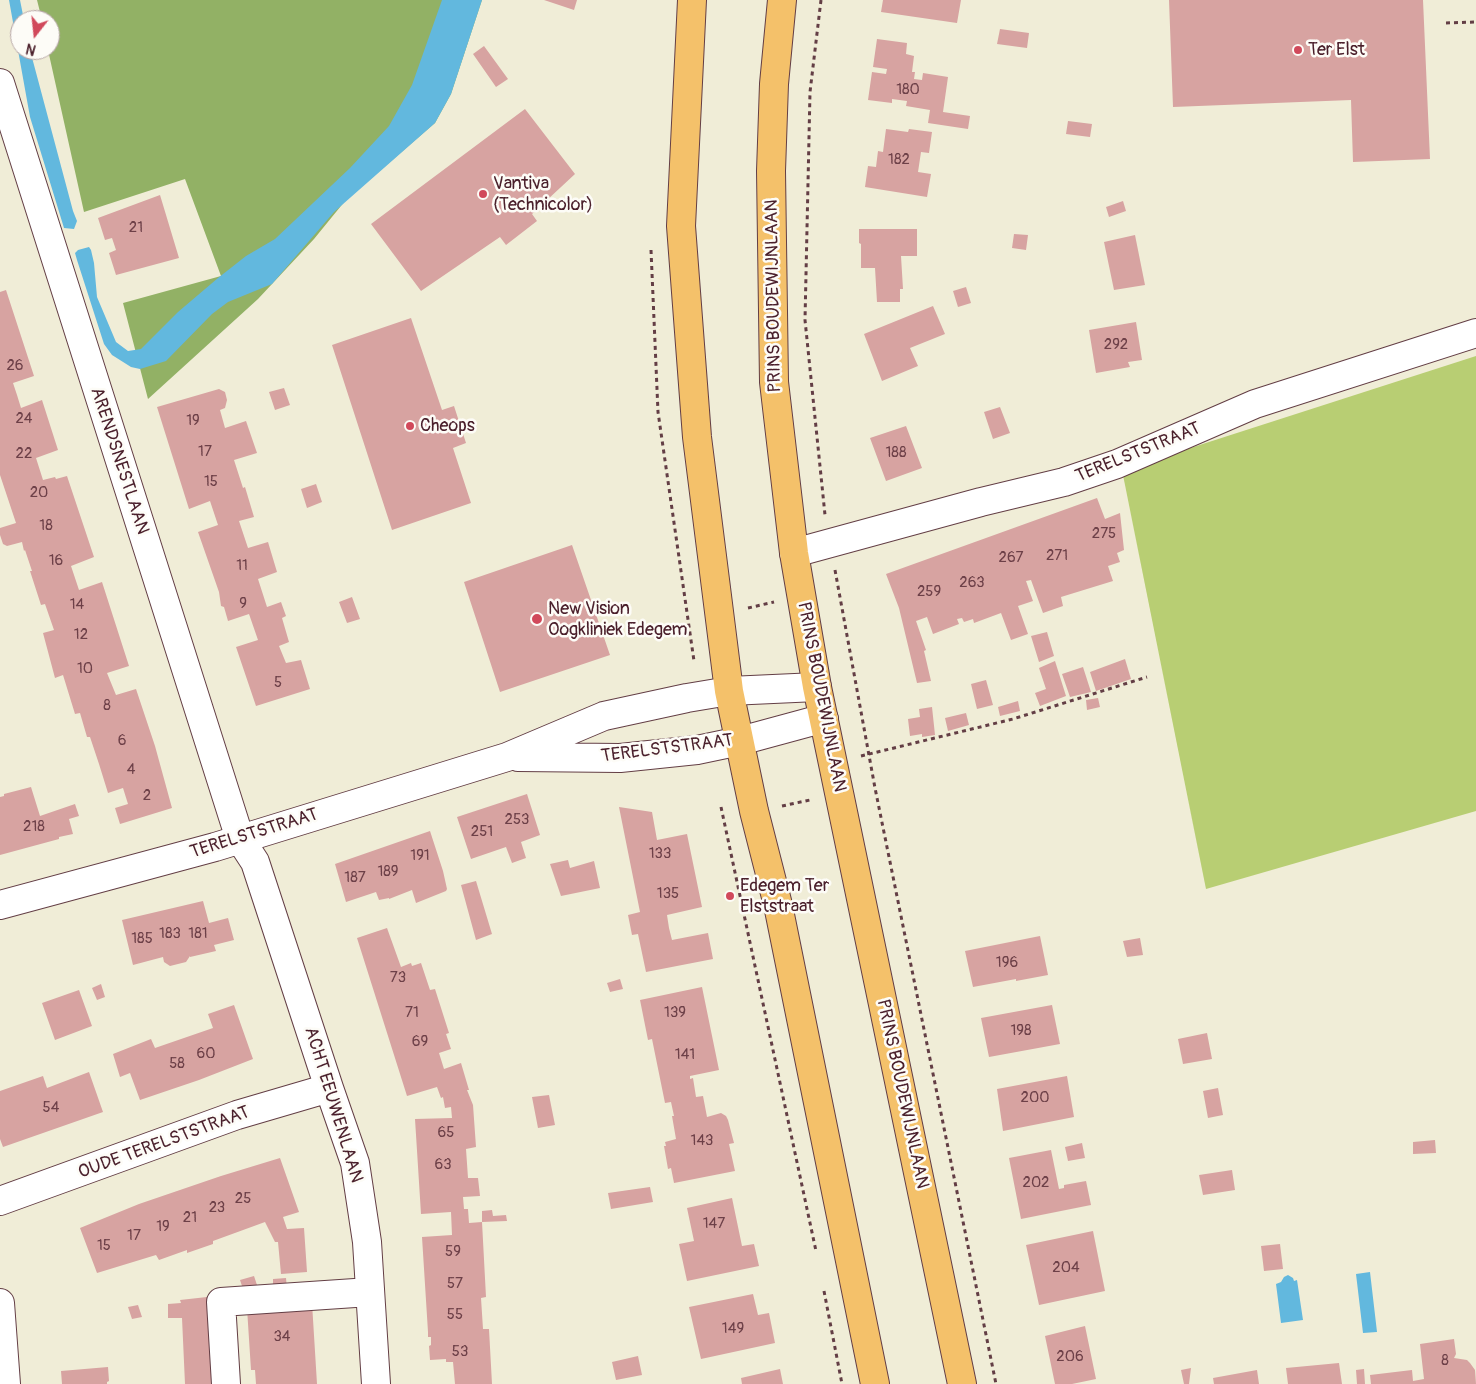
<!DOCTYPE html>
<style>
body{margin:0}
#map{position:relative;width:1476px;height:1384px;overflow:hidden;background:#f0edd7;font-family:Pangolin,sans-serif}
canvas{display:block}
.north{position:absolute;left:10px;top:10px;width:50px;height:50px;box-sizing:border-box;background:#fdfcf7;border:1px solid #b5a4a5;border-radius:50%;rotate:196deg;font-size:14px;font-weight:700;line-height:20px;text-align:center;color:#4a1f2b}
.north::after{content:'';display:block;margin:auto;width:18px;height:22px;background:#d1495b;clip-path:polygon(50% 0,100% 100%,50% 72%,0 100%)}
</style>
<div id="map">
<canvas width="1476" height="1384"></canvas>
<div class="north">N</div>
</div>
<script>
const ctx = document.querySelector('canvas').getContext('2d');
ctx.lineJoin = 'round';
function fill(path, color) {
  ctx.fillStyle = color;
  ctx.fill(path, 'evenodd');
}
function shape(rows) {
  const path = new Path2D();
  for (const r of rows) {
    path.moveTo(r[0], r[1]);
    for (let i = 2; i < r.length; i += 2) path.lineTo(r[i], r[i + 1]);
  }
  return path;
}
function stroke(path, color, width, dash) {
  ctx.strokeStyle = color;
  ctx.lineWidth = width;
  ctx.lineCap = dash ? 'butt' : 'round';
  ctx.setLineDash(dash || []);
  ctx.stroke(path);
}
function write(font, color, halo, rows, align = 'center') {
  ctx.font = font + ' Pangolin,sans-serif';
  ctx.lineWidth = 5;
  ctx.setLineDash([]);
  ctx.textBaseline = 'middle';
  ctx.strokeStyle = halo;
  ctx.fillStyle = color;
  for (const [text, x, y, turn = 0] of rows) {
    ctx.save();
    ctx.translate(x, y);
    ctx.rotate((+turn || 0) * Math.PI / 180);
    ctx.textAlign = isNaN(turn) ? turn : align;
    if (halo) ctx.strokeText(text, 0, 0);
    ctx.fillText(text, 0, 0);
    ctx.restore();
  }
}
const green = shape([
 [1476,356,1476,811,1206,889,1122,470]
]);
const forest = shape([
 [37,0,482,0,451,94,435,123,345,201,314,239,258,299,148,399,123,303,221,276,185,179,84,212,48,50,50,50,50,20,42,20]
]);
const water = shape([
 [9,0,20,0,24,20,20,20,20,50,30,50,73,211,77,221,74,229,64,228,30,117],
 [442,0,482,0,451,94,435,123,334,212,272,284,228,302,212,314,166,361,140,369,131,367,112,355,104,344,77,260,75,253,78,250,89,247,91,250,94,263,97,297,116,342,128,351,141,349,178,312,218,278,246,256,275,239,350,168,389,126,412,85],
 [1370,1272,1377,1332,1363,1333,1356,1274],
 [1288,1275,1293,1278,1294,1281,1297,1280,1303,1320,1281,1323,1276,1284,1281,1282,1284,1277]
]);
const building = shape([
 [544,0,577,0,574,10],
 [883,0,961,0,957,23,881,12],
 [1169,0,1423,0,1430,159,1353,162,1351,100,1173,107],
 [1000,29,1029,33,1027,48,997,44],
 [877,39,907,43,906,54,914,56,912,72,915,72,914,79,922,80,923,73,948,77,943,112,970,116,968,129,928,123,930,110,906,106,907,101,892,99,892,103,868,100,872,72,886,74,887,69,873,67],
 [484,46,508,79,496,87,473,54],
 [525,109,575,174,532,214,537,221,506,245,500,237,421,291,371,224],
 [1068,121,1092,124,1090,137,1066,134],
 [886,129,908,132,909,129,932,132,929,153,921,152,918,172,931,174,927,197,865,187,868,166,876,167,878,151,883,152],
 [160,195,179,258,116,275,109,253,116,250,112,238,105,240,98,218],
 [1123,201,1126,211,1109,217,1106,207],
 [859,229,917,229,917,256,901,256,903,289,900,289,900,302,877,302,875,268,861,268,861,244,859,243],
 [1014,234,1028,235,1026,250,1012,248],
 [1135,235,1145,285,1114,290,1104,242],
 [966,287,971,303,958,307,953,291],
 [6,290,34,376,13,383,17,395,21,408,42,400,58,450,36,458,43,480,55,477,56,479,67,476,94,557,71,566,79,590,102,582,129,666,107,673,116,695,136,689,155,746,172,808,120,824,115,808,128,804,123,788,108,793,99,764,90,737,87,737,80,713,75,714,63,675,55,678,43,633,54,630,45,604,41,605,30,571,32,571,25,550,24,551,22,542,7,546,3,544,0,535,0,528,16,523,0,475,0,292],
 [933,306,945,334,910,348,918,366,882,381,864,334],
 [411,318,442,410,454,406,466,443,453,448,471,503,392,530,332,345],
 [1136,322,1142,360,1128,362,1130,367,1096,373,1089,330],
 [284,388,290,405,275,410,269,392],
 [219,389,225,392,227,400,225,408,220,410,225,428,246,421,257,453,234,460,243,488,245,487,254,517,239,521,248,548,268,542,277,572,258,579,267,607,281,602,286,616,282,618,289,642,279,646,286,663,301,660,310,689,256,706,236,647,258,640,249,614,228,621,224,607,221,606,219,592,198,532,218,525,210,501,189,509,157,407],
 [1000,407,1010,433,993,439,984,412],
 [906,426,922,468,886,481,870,438],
 [316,484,322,502,307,508,301,489],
 [1097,498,1105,519,1120,513,1124,550,1117,553,1120,562,1108,566,1113,581,1061,597,1063,606,1043,613,1031,580,1026,581,1033,601,1018,606,1028,634,1011,640,1001,613,974,623,973,619,964,622,962,618,957,619,959,624,933,634,927,617,916,621,926,650,924,651,931,681,917,683,899,608,886,574],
 [572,545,610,655,500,692,464,582],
 [352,597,360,619,347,623,339,602],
 [1047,632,1054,656,1039,662,1031,636],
 [1125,659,1131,679,1096,691,1090,672],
 [1055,661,1066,696,1040,706,1035,693,1046,689,1039,668],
 [1083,667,1091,692,1070,697,1062,674],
 [986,680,993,705,977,709,971,684],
 [1098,698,1100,707,1087,710,1086,700],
 [1018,701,1020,711,1000,716,998,707],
 [932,707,935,735,922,737,922,734,910,736,908,719,920,717,919,709],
 [966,713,969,725,948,731,945,718],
 [31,787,40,816,75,804,79,816,69,819,73,834,59,837,59,839,0,855,0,797,4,796,4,794],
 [527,794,540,835,521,842,526,858,512,863,506,847,471,859,457,817],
 [619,807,652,812,657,840,687,834,702,907,667,915,669,928,672,940,708,933,713,959,646,972,638,934,632,935,628,915,640,912],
 [430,831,443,871,447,889,446,891,416,903,412,890,389,899,389,898,379,900,376,892,346,902,335,864],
 [568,860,570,868,594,861,600,888,561,896,550,864],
 [476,881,492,934,476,940,461,885],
 [203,901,209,923,228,918,234,940,214,945,216,951,190,957,190,956,186,962,170,966,164,962,163,957,133,965,122,920],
 [387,928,401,967,411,963,412,966,421,963,430,990,435,989,449,1033,446,1034,451,1049,439,1053,444,1069,461,1063,469,1090,467,1090,473,1105,476,1147,466,1149,468,1178,478,1178,480,1196,463,1197,464,1209,468,1209,469,1223,482,1222,482,1211,492,1210,493,1216,506,1215,507,1221,482,1222,486,1297,481,1298,483,1329,489,1329,492,1384,455,1384,453,1362,446,1362,446,1359,430,1360,429,1346,431,1345,431,1337,428,1337,428,1332,422,1237,452,1235,451,1212,421,1214,415,1119,452,1118,451,1107,445,1108,443,1097,441,1098,437,1087,407,1096,357,938],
 [1040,936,1048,975,1016,981,1016,979,973,987,965,951],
 [1140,938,1143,955,1127,957,1123,941],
 [620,979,623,989,610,992,607,983],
 [101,984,105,997,97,1000,92,988],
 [702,987,719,1070,690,1076,690,1079,693,1078,696,1097,703,1096,707,1117,721,1113,726,1116,728,1120,734,1143,729,1144,735,1171,674,1183,671,1168,668,1169,664,1146,666,1146,665,1142,676,1139,672,1116,674,1116,671,1102,665,1103,652,1039,648,1040,640,1000],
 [79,990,92,1026,55,1040,42,1003],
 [234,1005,253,1059,199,1080,140,1100,130,1073,120,1077,113,1054,151,1039,155,1048,213,1028,208,1014],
 [1052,1005,1060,1044,989,1057,981,1018],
 [1207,1033,1212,1059,1183,1064,1178,1039],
 [89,1072,103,1112,3,1147,0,1139,0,1091,43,1076,47,1088],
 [1067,1076,1074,1117,1003,1131,997,1089],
 [1218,1088,1223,1115,1208,1118,1203,1091],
 [549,1095,555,1125,538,1128,532,1097],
 [1435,1140,1436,1153,1413,1154,1413,1142],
 [1082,1143,1085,1158,1068,1161,1065,1147],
 [1051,1150,1059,1189,1064,1188,1064,1185,1086,1181,1091,1205,1021,1219,1009,1158],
 [280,1158,299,1212,283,1217,287,1229,304,1228,307,1272,281,1274,278,1242,275,1242,265,1222,213,1241,213,1244,187,1253,187,1250,159,1260,156,1255,97,1273,80,1228,139,1204,221,1176],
 [1232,1170,1235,1190,1203,1195,1199,1175],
 [650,1187,653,1202,611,1209,608,1193],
 [732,1198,742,1246,754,1244,759,1266,687,1281,679,1244,694,1241,687,1208],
 [1093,1231,1105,1291,1039,1305,1026,1245],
 [1280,1244,1283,1269,1264,1271,1261,1246],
 [254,1276,258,1288,244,1292,240,1280],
 [286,1278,287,1289,273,1290,273,1279],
 [753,1294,758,1315,769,1313,775,1343,701,1359,689,1307],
 [207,1297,212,1384,185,1384,182,1318,168,1318,168,1304,181,1303,180,1300],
 [312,1303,317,1384,256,1384,255,1370,251,1370,247,1308],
 [138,1305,142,1317,132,1319,128,1307],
 [1085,1326,1096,1379,1072,1384,1055,1384,1045,1336],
 [1454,1339,1456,1354,1454,1358,1467,1360,1470,1363,1475,1370,1476,1384,1371,1384,1370,1375,1412,1370,1413,1381,1424,1379,1420,1344],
 [638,1356,642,1375,616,1380,612,1362],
 [1339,1363,1342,1384,1288,1384,1286,1368],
 [108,1367,109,1381,107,1382,107,1384,62,1384,61,1371],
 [1191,1368,1189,1384,1184,1384,1181,1370],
 [780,1369,783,1384,742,1384,741,1378],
 [1364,1369,1365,1384,1357,1384,1356,1370],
 [1257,1370,1259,1384,1214,1384,1213,1378]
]);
const path = shape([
 [821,0,810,92,805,320,825,515],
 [1446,23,1476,22],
 [651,250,658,412,694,661],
 [835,570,875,788,996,1384],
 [748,608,774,602],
 [861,756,1013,719,1147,677],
 [782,806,810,800],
 [721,807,816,1251],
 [824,1291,842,1384]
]);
const minor = shape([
 [0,83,240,839,255,862,329,1088,355,1163,367,1242,376,1384],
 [794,553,981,502,1064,482,1117,464,1255,404,1476,333],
 [518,757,620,758,697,750,740,741,810,722,824,719],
 [0,905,215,847,507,757,604,716,687,698,729,691,817,687],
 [0,1201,237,1115,329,1088],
 [0,1303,6,1384],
 [226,1384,221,1302,370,1292]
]);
const major = shape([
 [692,0,681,226,697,437,729,691,754,811,778,905,875,1384],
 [782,0,774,84,771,171,774,382,794,553,817,687,962,1384]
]);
const markers = [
 [1298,50,5,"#d1495b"],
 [483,194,5,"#d1495b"],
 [410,426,5,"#d1495b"],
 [537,619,6,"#d1495b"],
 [730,896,5,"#d1495b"]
];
const numberNames = [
 ["180",908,90],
 ["182",899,160],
 ["21",136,228],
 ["292",1116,345],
 ["26",15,366],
 ["24",24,419],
 ["19",193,421],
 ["17",205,452],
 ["188",896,453],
 ["22",24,454],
 ["15",211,482],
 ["20",39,493],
 ["18",46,526],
 ["275",1104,534],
 ["271",1057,556],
 ["267",1011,558],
 ["16",56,561],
 ["11",242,566],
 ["263",972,583],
 ["259",929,592],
 ["9",243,604],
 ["14",77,605],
 ["12",81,635],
 ["10",85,669],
 ["5",278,683],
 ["8",107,706],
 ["6",122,741],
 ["4",131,770],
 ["2",147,796],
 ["253",517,820],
 ["218",34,827],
 ["251",482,832],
 ["133",660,854],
 ["191",420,856],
 ["189",388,872],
 ["187",355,878],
 ["135",668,894],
 ["183",170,934],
 ["181",198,934],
 ["185",142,939],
 ["196",1007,963],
 ["73",398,978],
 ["71",412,1013],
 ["139",675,1013],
 ["198",1021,1031],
 ["69",420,1042],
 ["60",206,1054],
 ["141",685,1055],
 ["58",177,1064],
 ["200",1035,1098],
 ["54",51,1108],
 ["65",446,1133],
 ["143",702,1141],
 ["63",443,1165],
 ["202",1036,1183],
 ["25",243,1199],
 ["23",217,1208],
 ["21",190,1218],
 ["147",714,1224],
 ["19",163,1227],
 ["17",134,1236],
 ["15",104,1246],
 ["59",453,1252],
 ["204",1066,1268],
 ["57",455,1284],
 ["55",455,1315],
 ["149",733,1329],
 ["34",282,1337],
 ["53",460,1352],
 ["206",1070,1357],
 ["8",1445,1361]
];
const poiNames = [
 ["Ter Elst",1308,50],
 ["Vantiva",493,184],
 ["(Technicolor)",493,205],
 ["Cheops",420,426],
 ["New Vision",548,609],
 ["Oogkliniek Edegem",548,630],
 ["Edegem Ter",740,886],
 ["Elststraat",740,907]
];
const streetNames = [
 ["PRINS BOUDEWIJNLAAN",774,296,-91],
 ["TERELSTSTRAAT",1138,453,-22],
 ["ARENDSNESTLAAN",119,461,72],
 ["PRINS BOUDEWIJNLAAN",821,697,79],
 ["TERELSTSTRAAT",667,749,-7],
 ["TERELSTSTRAAT",254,834,-17],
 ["PRINS BOUDEWIJNLAAN",902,1094,78],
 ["ACHT EEUWENLAAN",333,1105,73],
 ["OUDE TERELSTSTRAAT",164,1143,-20]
];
fill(green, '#b8ce73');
fill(forest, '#92b165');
fill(water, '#62b8de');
fill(building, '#d7a3a1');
stroke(minor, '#633e45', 30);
stroke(major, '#633e45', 30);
stroke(path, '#633e45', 3, [4, 4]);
stroke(minor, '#fff', 28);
stroke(major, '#f4c16a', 28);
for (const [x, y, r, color] of markers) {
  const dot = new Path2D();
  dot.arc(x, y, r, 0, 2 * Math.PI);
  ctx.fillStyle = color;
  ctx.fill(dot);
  stroke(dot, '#fdfcf7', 2);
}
write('15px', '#6d4048', null, numberNames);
write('18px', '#4a1f2b', '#fdfcf7', poiNames, 'left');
write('18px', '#4a1f2b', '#fdfcf7', streetNames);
</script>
